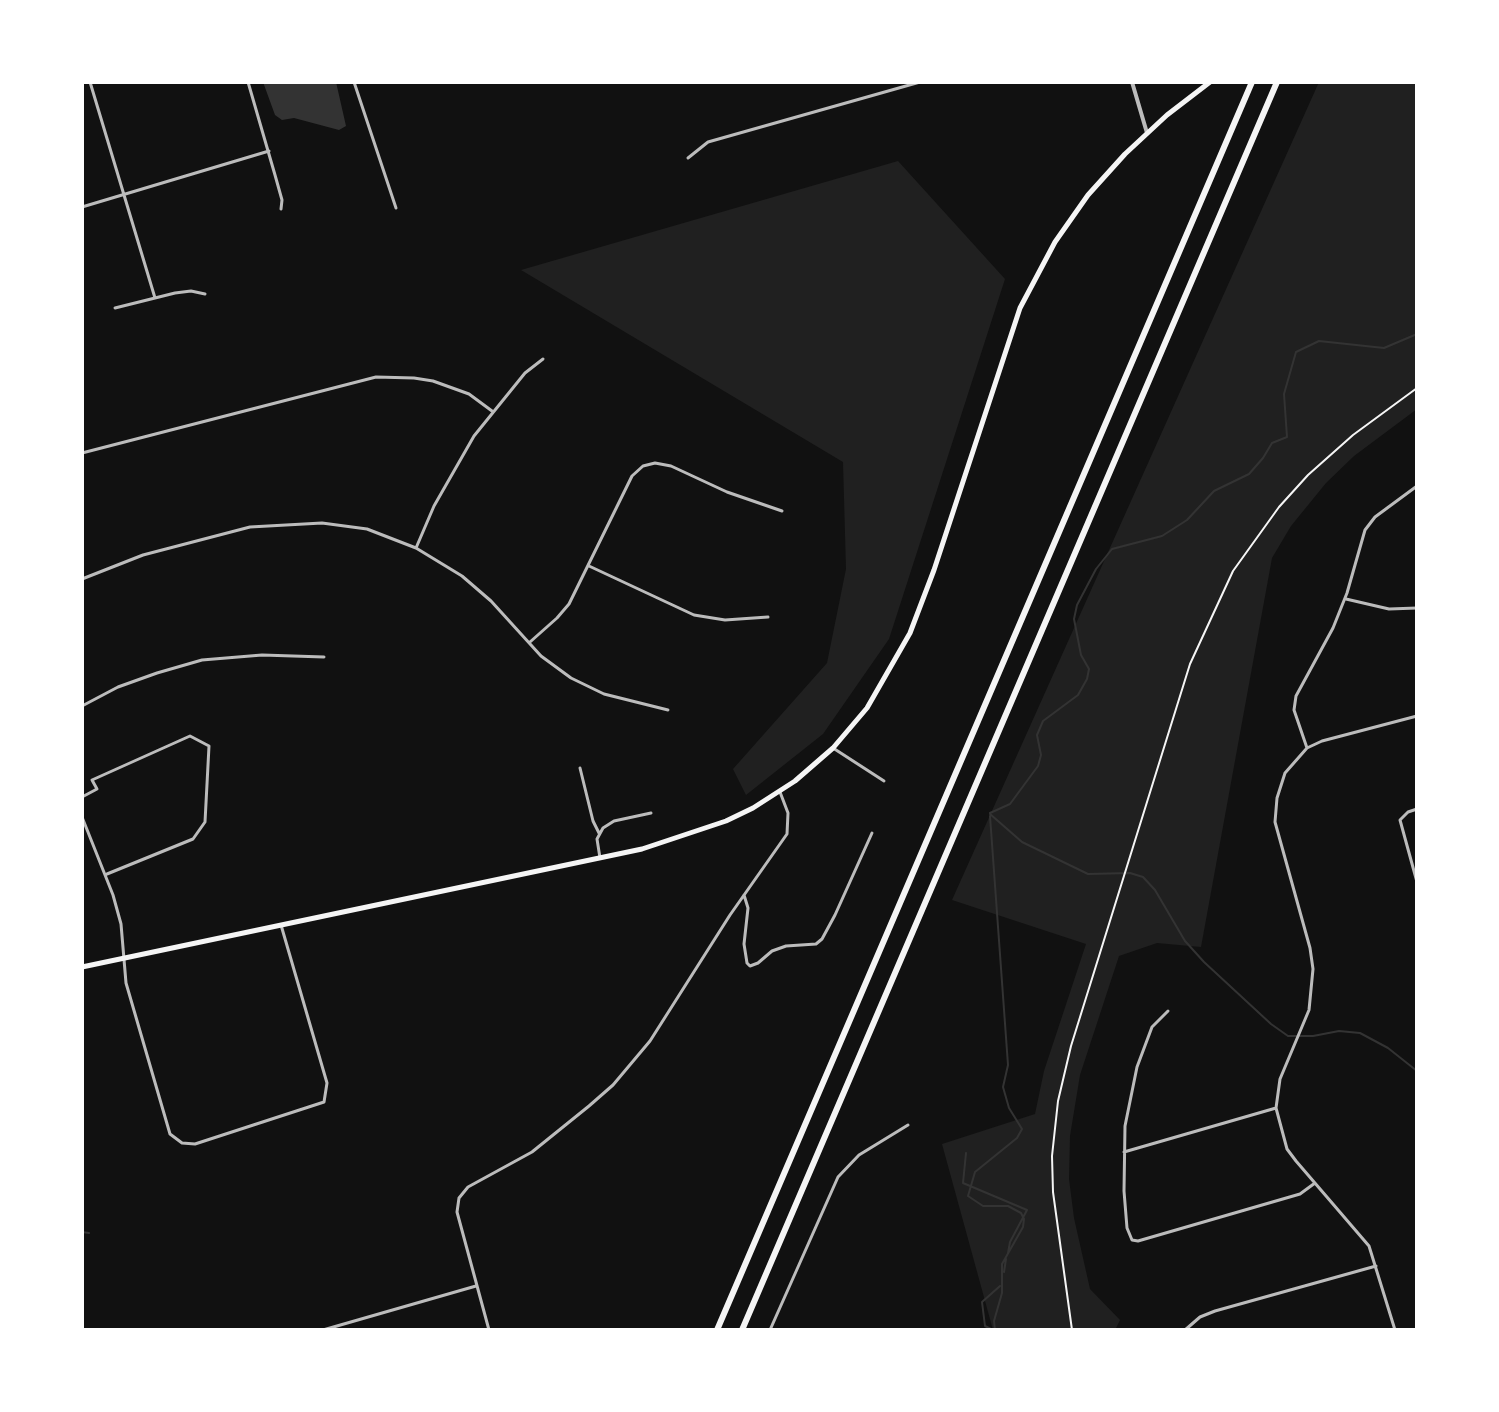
<!DOCTYPE html>
<style>
body{margin:0}
#map{position:relative;width:1499px;height:1412px;overflow:hidden;background:#111;font-family:Spectral,serif}
canvas{display:block}
.frame{position:absolute;inset:0;border:84px solid #fff;pointer-events:none}
</style>
<div id="map">
<canvas width="1499" height="1412"></canvas>
<div class="frame"></div>
</div>
<script>
const ctx = document.querySelector('canvas').getContext('2d');
ctx.lineJoin = 'round';
function fill(path, color) {
  ctx.fillStyle = color;
  ctx.fill(path, 'evenodd');
}
function shape(rows) {
  const path = new Path2D();
  for (const r of rows) {
    path.moveTo(r[0], r[1]);
    for (let i = 2; i < r.length; i += 2) path.lineTo(r[i], r[i + 1]);
  }
  return path;
}
function stroke(path, color, width, dash) {
  ctx.strokeStyle = color;
  ctx.lineWidth = width;
  ctx.lineCap = dash ? 'butt' : 'round';
  ctx.setLineDash(dash || []);
  ctx.stroke(path);
}
const green = shape([
 [1319,82,1410,82,1417,85,1417,409,1354,456,1326,483,1291,526,1272,558,1201,947,1157,943,1119,956,1080,1075,1070,1136,1069,1179,1074,1218,1090,1289,1120,1320,1115,1330,993,1330,942,1144,1035,1114,1044,1071,1086,944,952,900],
 [898,161,1005,279,889,639,823,734,746,795,733,769,827,663,846,569,843,462,521,270]
]);
const water = shape([
 [263,82,336,82,346,126,339,130,294,118,282,120,275,115]
]);
const stream = shape([
 [990,813,1010,804,1038,766,1041,755,1037,735,1043,721,1078,695,1087,679,1089,669,1081,655,1074,619,1077,605,1096,569,1112,549,1162,536,1187,520,1214,491,1249,474,1263,458,1272,443,1287,437,1284,394,1296,352,1319,341,1384,348,1417,334],
 [990,814,1022,842,1088,874,1130,873,1143,877,1155,890,1185,941,1204,962,1271,1024,1288,1036,1313,1036,1339,1031,1360,1033,1388,1048,1417,1071],
 [990,816,1008,1065,1003,1087,1009,1108,1022,1129,1017,1138,975,1172,968,1196,983,1206,1008,1206,1021,1213,1024,1219,1023,1227,1002,1264,1002,1293,994,1321,995,1330],
 [966,1153,963,1183,1027,1210,1010,1242,1008,1253],
 [82,1232,89,1233],
 [1004,1272,1006,1259],
 [993,1330,985,1326,982,1302,1000,1286]
]);
const path = shape([
 [1072,1330,1053,1192,1052,1156,1058,1101,1071,1046,1190,664,1233,571,1279,507,1308,475,1353,435,1417,388]
]);
const minor = shape([
 [90,82,155,298],
 [248,82,275,175,282,200,281,209],
 [354,82,396,208],
 [688,158,708,142,920,82],
 [82,207,269,151],
 [115,308,175,293,191,291,205,294],
 [82,453,376,377,414,378,433,381,469,394,492,411],
 [416,548,434,506,474,436,525,373,543,359],
 [589,566,694,615,725,620,768,617],
 [82,579,143,555,250,527,322,523,367,529,416,548,462,576,491,601,541,656,571,678,604,694,668,710],
 [1346,599,1389,609,1417,608],
 [530,642,557,618,569,604,632,476,643,466,655,463,671,466,727,492,782,511],
 [82,706,118,687,157,673,202,660,262,655,324,657],
 [833,748,884,781],
 [1307,748,1294,710,1296,696,1333,628,1347,593,1365,530,1375,517,1417,486],
 [580,768,593,821,599,833],
 [82,797,97,789,92,780,190,736,209,746,205,822,193,839,107,874],
 [1417,809,1408,812,1400,820,1417,882],
 [82,817,113,895,121,924,126,983,170,1134,182,1143,195,1144,324,1102,327,1083,281,925],
 [600,858,597,839,603,828,614,821,651,813],
 [744,895,748,908,744,944,747,963,750,966,758,963,772,951,786,946,816,944,822,939,835,915,872,833],
 [1168,1011,1152,1027,1137,1067,1125,1126,1124,1191,1127,1228,1132,1240,1138,1241,1300,1194,1315,1183],
 [1124,1152,1276,1108],
 [323,1330,476,1286],
 [489,1330,457,1212,459,1198,468,1187,532,1152,589,1106,613,1085,650,1041,730,915,787,834,788,813,780,792],
 [770,1330,838,1177,859,1155,908,1125],
 [1185,1330,1200,1317,1215,1311,1376,1266],
 [1395,1330,1369,1246,1296,1161,1287,1149,1276,1108,1280,1079,1309,1010,1313,969,1310,948,1275,822,1277,798,1285,773,1307,748,1322,741,1417,716]
]);
const tertiary = shape([
 [1132,82,1147,133]
]);
const secondary = shape([
 [82,967,642,849,726,821,753,808,795,781,833,748,867,708,910,633,934,570,1020,308,1055,242,1088,195,1125,154,1167,115,1210,82]
]);
const motorway = shape([
 [717,1330,1252,82],
 [742,1330,1277,82]
]);
fill(green, '#202020');
fill(water, '#333');
stroke(stream, '#333', 2);
stroke(path, '#f5f5f5', 2);
stroke(minor, '#bcbcbc', 3);
stroke(tertiary, '#bcbcbc', 4);
stroke(secondary, '#f5f5f5', 5);
stroke(motorway, '#f5f5f5', 6);
</script>
